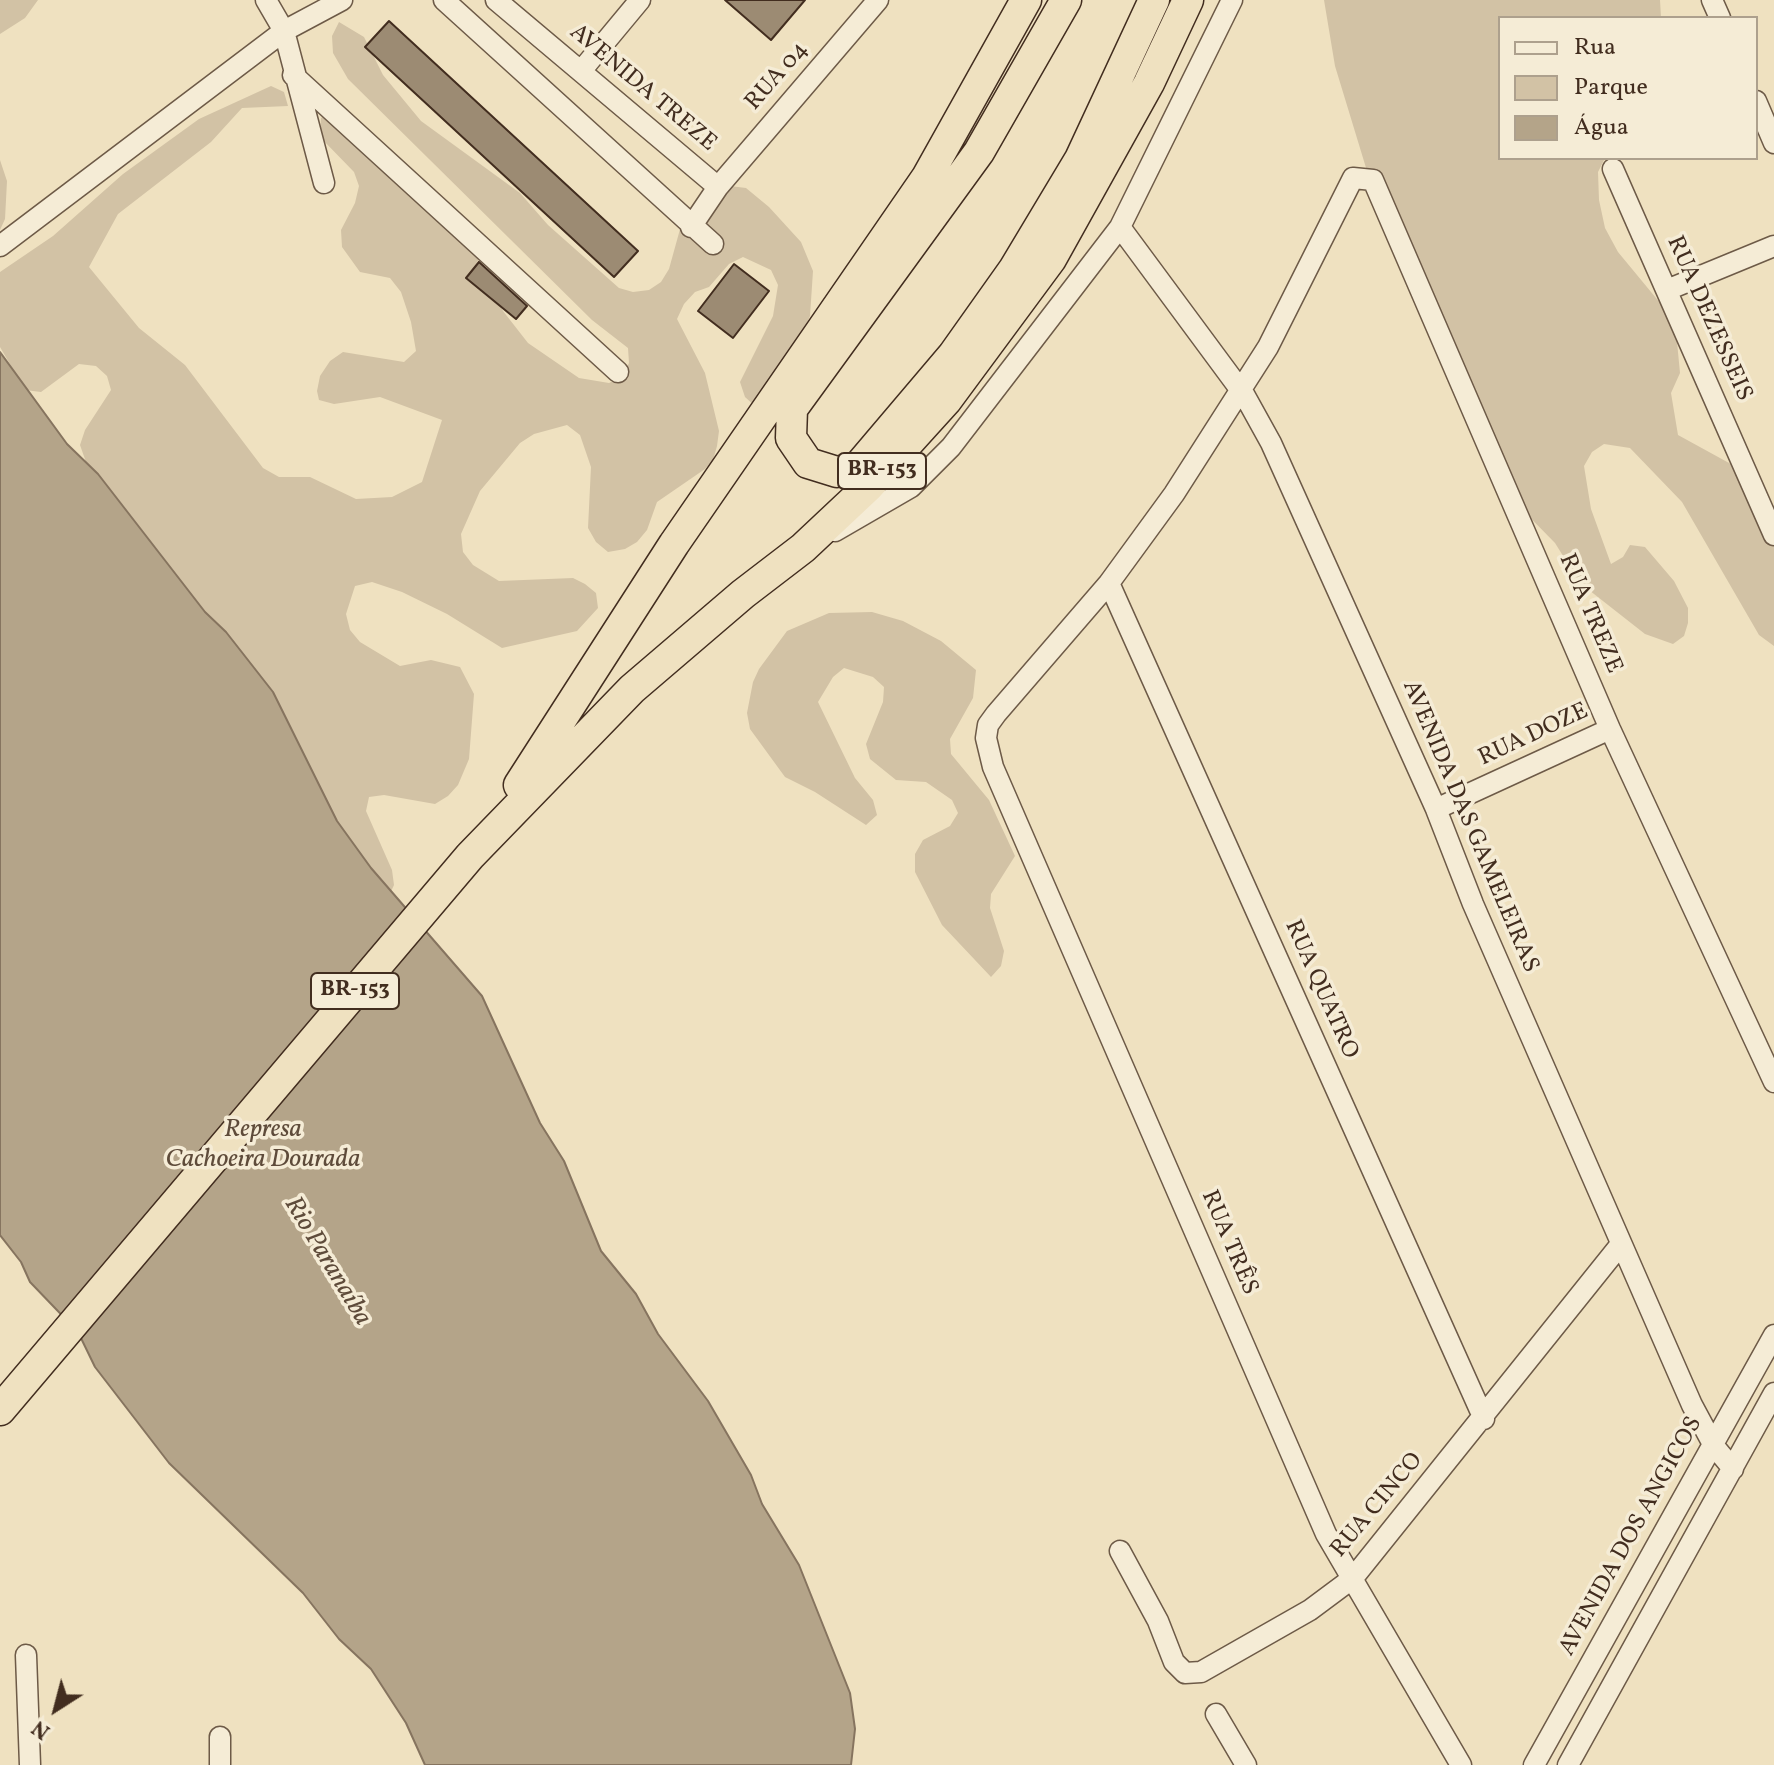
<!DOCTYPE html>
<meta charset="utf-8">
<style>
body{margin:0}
#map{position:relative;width:1774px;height:1765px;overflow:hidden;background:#efe1c0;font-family:Vollkorn,serif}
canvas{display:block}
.legend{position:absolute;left:1498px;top:16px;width:260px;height:144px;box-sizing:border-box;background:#f5ecd6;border:2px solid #ada08d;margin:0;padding:10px 14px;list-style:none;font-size:24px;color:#422d1f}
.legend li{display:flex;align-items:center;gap:16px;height:40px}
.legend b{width:40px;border:2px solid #ada08d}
.north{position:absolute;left:16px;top:1669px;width:80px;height:80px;-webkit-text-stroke:6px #f5ecd6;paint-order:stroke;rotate:216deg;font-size:22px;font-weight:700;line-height:32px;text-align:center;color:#422d1f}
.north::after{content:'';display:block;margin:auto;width:28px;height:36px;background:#422d1f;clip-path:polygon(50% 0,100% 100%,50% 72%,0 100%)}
</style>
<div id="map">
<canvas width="1774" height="1765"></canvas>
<ul class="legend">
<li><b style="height:10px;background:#f5ecd6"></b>Rua</li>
<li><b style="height:22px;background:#d2c2a5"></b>Parque</li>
<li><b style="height:22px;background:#b4a489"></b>Água</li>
</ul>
<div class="north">N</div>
</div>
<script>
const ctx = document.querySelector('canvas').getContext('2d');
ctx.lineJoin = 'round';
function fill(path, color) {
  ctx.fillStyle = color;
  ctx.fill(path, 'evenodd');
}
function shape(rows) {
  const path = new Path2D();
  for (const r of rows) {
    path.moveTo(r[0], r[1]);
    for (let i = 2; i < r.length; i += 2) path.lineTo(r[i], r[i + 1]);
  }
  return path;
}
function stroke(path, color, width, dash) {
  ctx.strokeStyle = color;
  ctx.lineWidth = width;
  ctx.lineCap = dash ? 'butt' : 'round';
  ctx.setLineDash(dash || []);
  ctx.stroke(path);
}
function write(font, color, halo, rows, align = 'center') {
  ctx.font = font + ' Vollkorn,serif';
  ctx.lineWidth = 7;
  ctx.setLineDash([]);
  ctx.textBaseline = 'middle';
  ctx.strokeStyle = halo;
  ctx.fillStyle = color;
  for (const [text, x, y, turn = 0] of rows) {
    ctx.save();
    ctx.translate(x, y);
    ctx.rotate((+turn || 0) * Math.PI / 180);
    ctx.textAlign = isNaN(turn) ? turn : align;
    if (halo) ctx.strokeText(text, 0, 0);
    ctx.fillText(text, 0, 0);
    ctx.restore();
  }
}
const green = shape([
 [0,0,38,0,25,18,0,34],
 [1324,0,1660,0,1661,18,1500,18,1500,158,1605,158,1598,172,1599,200,1605,228,1618,252,1675,321,1680,373,1671,393,1678,435,1740,469,1774,527,1774,646,1759,635,1682,502,1630,448,1604,444,1592,452,1584,466,1591,509,1611,564,1623,557,1630,545,1645,547,1674,581,1688,608,1688,623,1684,636,1673,644,1645,634,1580,583,1555,543,1504,491,1485,443,1388,240,1335,66],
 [339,22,364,37,383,75,421,121,520,193,548,225,619,288,633,292,649,290,661,282,669,269,682,222,730,186,746,188,769,207,801,242,813,271,810,316,785,373,756,407,745,397,740,382,773,316,778,285,771,270,743,257,729,264,709,287,695,292,684,304,677,319,705,373,719,431,717,446,713,460,705,469,657,502,647,530,637,542,625,549,608,552,596,542,588,528,591,467,580,435,567,425,534,434,520,443,480,491,461,534,463,552,473,565,499,581,573,578,585,584,596,593,598,608,577,631,502,648,447,614,402,592,372,582,355,586,346,614,350,630,360,642,400,666,431,660,460,667,474,694,469,759,458,785,448,796,435,804,384,795,369,797,366,811,392,870,394,885,388,898,105,482,86,462,80,445,85,430,111,390,107,376,96,366,79,364,41,392,25,390,0,347,0,272,53,236,123,174,199,119,271,86,284,92,288,106,242,108,211,142,118,214,89,267,139,328,185,365,263,468,279,477,310,477,356,499,392,497,422,482,442,420,380,397,334,404,319,400,317,391,320,376,330,361,343,352,404,362,416,351,411,322,401,292,390,278,360,272,342,247,341,230,355,203,359,186,354,172,320,137,321,118,334,110,474,251,503,311,528,343,579,378,609,383,622,377,629,363,628,348,592,320,348,79,333,53,332,36],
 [0,160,7,181,5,219,0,230],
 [872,612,903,621,941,641,976,670,973,698,950,739,951,754,989,800,1015,856,991,894,990,908,1004,951,1001,966,991,977,942,925,915,872,915,854,923,840,950,826,958,813,952,800,926,782,896,780,870,759,866,744,883,702,884,687,873,677,844,668,833,677,818,702,855,778,873,800,877,815,866,825,815,792,785,777,750,729,747,713,753,682,759,669,787,631,829,613]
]);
const water = shape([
 [0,352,67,444,98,474,205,612,226,632,273,692,337,821,371,868,482,996,540,1123,564,1161,601,1251,636,1294,658,1334,708,1401,751,1475,762,1504,799,1565,850,1693,855,1729,851,1765,425,1765,406,1723,371,1669,339,1639,303,1593,169,1463,95,1367,78,1332,30,1282,21,1262,0,1235,0,352]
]);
const building = shape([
 [725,0,805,0,771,40,725,0],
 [389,21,638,251,614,277,365,47,389,21],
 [479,262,527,306,516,319,466,278,479,262],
 [734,264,769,291,733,338,698,311,734,264]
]);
const minor = shape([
 [266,0,284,31,324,183],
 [444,0,713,244],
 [496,0,718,187],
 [1712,0,1720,18],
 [581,71,640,0],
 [293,75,618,372],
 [1756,101,1774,143],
 [1613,169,1774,535],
 [691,227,718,187,878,0],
 [1120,227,1245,396,1271,443,1436,809,1473,904,1692,1405,1714,1446,1733,1469],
 [0,246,284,31,342,0],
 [1667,290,1774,246],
 [835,531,911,487,951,447,1120,227,1232,0],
 [1109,583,1484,1419],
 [1436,809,1610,729],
 [1120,1551,1158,1621,1174,1662,1185,1673,1201,1672,1310,1610,1353,1578,1621,1244],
 [26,1655,30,1765],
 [1216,1714,1246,1765],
 [220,1737,220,1765],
 [1461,1765,1326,1534,993,767,986,738,988,725,996,714,1109,583,1174,494,1268,347,1353,178,1373,180,1610,729,1774,1082],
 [1534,1765,1774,1335],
 [1568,1765,1774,1393]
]);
const highway = shape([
 [1066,0,979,152,792,409,791,438,808,463,837,472,858,467,953,355,1014,269,1080,159,1154,0],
 [519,785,674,544,927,177,1026,0],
 [0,1410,470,856,632,689,743,594,803,548,869,486,946,401,1051,259,1149,83,1188,0]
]);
const shields = [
 [882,471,88],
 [355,991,88]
];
const shieldNames = [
 ["BR-153",882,471],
 ["BR-153",355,991]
];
const streetNames = [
 ["RUA 04",778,77,-49],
 ["AVENIDA TREZE",642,89,40],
 ["RUA DEZESSEIS",1708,319,66],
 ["RUA TREZE",1589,614,67],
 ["RUA DOZE",1534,736,-25],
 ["AVENIDA DAS GAMELEIRAS",1469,827,67],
 ["RUA QUATRO",1320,990,66],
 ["RUA TRÊS",1228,1243,67],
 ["RUA CINCO",1378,1506,-50],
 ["AVENIDA DOS ANGICOS",1632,1537,-61]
];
const waterNames = [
 ["Represa",263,1131],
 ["Cachoeira Dourada",263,1161],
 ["Rio Paranaíba",326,1262,59]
];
fill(green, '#d2c2a5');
fill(water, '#b4a489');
stroke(water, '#86745f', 2);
fill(building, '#9c8b73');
stroke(building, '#422d1f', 2);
stroke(minor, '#6d5a47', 23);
stroke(highway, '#422d1f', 33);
stroke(minor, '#f5ecd6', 20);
stroke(highway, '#efe1c0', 30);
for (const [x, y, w] of shields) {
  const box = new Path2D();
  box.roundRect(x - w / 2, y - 18, w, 36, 6);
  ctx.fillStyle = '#f5ecd6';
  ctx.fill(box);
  stroke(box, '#422d1f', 2);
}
write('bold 22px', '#422d1f', null, shieldNames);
write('24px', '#422d1f', '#f5ecd6', streetNames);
write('italic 26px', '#5e4b3a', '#f5ecd6', waterNames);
</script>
